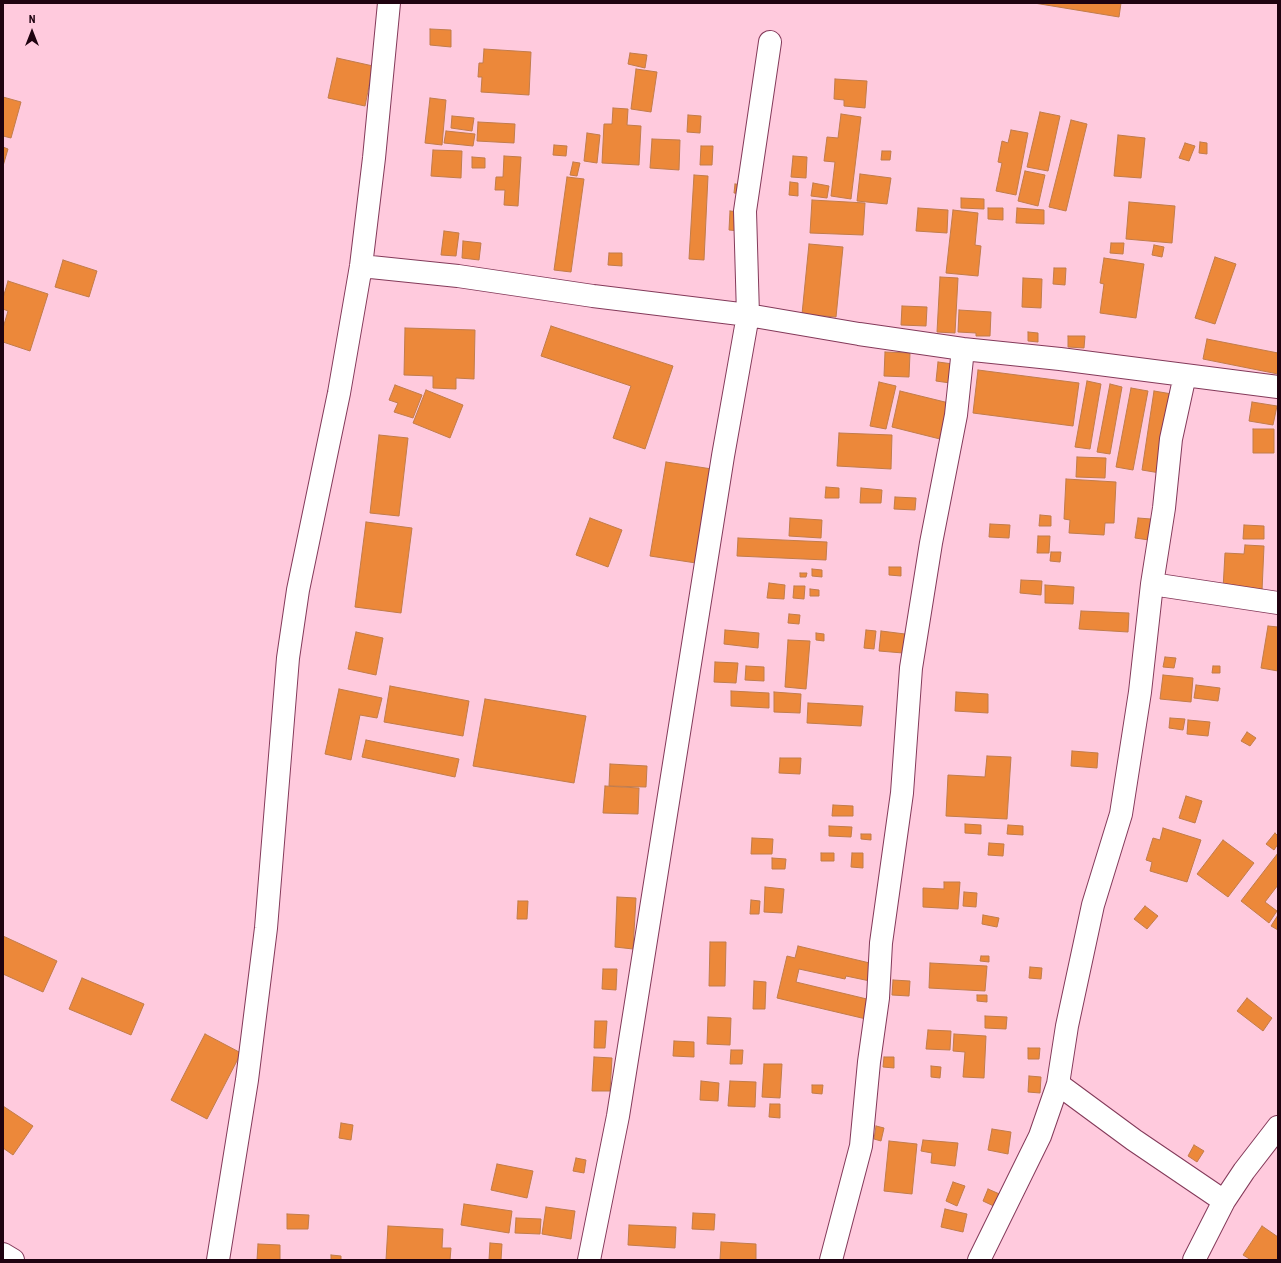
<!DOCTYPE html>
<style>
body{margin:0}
#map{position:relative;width:1281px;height:1263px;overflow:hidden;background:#ffcadd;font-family:"Roboto Condensed",sans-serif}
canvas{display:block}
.frame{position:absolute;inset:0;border:4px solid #1f0310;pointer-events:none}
.north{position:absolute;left:12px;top:12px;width:40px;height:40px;-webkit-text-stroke:3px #ffcadd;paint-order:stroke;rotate:0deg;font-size:11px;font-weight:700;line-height:16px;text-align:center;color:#1f0310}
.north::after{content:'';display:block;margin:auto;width:14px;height:18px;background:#1f0310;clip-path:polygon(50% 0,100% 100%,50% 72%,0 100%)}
</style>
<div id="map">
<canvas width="1281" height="1263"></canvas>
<div class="frame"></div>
<div class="north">N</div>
</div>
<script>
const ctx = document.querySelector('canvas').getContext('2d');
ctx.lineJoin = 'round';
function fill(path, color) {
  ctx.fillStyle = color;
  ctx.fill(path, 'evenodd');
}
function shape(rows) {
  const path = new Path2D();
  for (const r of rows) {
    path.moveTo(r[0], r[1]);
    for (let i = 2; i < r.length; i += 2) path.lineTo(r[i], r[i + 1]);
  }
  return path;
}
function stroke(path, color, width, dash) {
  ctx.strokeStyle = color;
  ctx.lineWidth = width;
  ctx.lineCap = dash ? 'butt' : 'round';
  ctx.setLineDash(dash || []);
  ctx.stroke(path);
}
const building = shape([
 [1034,3,1121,3,1119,17,1034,3],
 [430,29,451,30,451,47,430,45,430,29],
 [484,49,531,52,529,95,481,92,482,77,478,77,479,63,483,63,484,49],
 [630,53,647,55,645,68,628,64,630,53],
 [337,58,373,66,365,106,328,98,337,58],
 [636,69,657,72,651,112,631,109,636,69],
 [835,79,867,81,865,108,844,106,844,100,834,99,835,79],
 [3,97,21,102,11,138,3,136,3,97],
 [430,98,446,100,442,145,425,143,430,98],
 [613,108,628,109,627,125,641,126,639,165,602,163,604,124,612,124,613,108],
 [1040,112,1060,116,1048,171,1027,167,1040,112],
 [841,114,861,117,851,199,831,196,835,162,824,161,827,137,838,138,841,114],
 [688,115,701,116,700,133,687,132,688,115],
 [452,116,474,118,472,131,451,128,452,116],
 [1071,120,1087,124,1066,211,1049,207,1071,120],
 [478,122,515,124,514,143,477,141,478,122],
 [1011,130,1028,133,1016,195,996,191,1002,163,998,162,1002,141,1008,143,1011,130],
 [446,131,475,134,473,146,444,143,446,131],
 [587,133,600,135,597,163,584,161,587,133],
 [1118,135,1145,138,1141,178,1114,176,1118,135],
 [652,139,680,140,679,170,650,168,652,139],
 [1200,142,1207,143,1207,154,1199,153,1200,142],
 [1185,143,1195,146,1189,161,1179,158,1185,143],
 [554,145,567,146,566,156,553,155,554,145],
 [701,146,713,146,712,165,700,165,701,146],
 [3,147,8,149,3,166,3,147],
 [433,150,462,151,461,178,431,176,433,150],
 [882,151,891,151,890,160,881,160,882,151],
 [504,156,521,157,518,206,504,205,505,190,495,190,496,177,503,177,504,156],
 [793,156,807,157,806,178,791,177,793,156],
 [472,157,485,158,485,168,472,168,472,157],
 [573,162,580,163,577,176,570,175,573,162],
 [1025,171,1045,175,1038,206,1018,201,1025,171],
 [860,174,891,178,887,204,857,201,860,174],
 [694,175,708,176,704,260,689,259,694,175],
 [567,177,584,179,571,272,554,270,567,177],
 [790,182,798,183,798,196,789,195,790,182],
 [813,183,829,186,827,198,811,196,813,183],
 [735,184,744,185,743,194,734,193,735,184],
 [961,198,984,199,984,209,961,208,961,198],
 [812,200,865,203,863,235,810,233,812,200],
 [1129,202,1175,206,1172,243,1126,239,1129,202],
 [918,208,948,210,947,233,916,231,918,208],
 [988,208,1003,208,1003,220,988,219,988,208],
 [1017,208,1044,210,1044,224,1016,223,1017,208],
 [953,210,978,213,975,245,981,246,978,276,946,273,953,210],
 [730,211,740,212,740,231,729,230,730,211],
 [444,231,459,233,456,256,441,255,444,231],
 [463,241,481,243,479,260,462,258,463,241],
 [1111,243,1124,243,1123,254,1110,253,1111,243],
 [809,244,843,247,836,317,802,314,809,244],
 [1154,245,1164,247,1162,257,1152,255,1154,245],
 [609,253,622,253,622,266,608,265,609,253],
 [1215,257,1236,264,1215,324,1195,318,1215,257],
 [1104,258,1144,264,1136,318,1100,313,1104,284,1100,283,1104,258],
 [63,260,97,271,89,297,55,287,63,260],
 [1054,268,1066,268,1065,285,1053,284,1054,268],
 [940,277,958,278,955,333,937,332,940,277],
 [1023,278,1042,279,1041,308,1022,307,1023,278],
 [8,281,48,294,30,351,3,342,3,328,8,311,3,309,3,298,8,281],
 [902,306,927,307,926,326,901,325,902,306],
 [959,310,991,312,990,336,976,336,976,333,958,332,959,310],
 [551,326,673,366,645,449,613,438,631,386,541,356,551,326],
 [405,328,475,330,474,379,456,378,456,389,433,388,433,376,404,375,405,328],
 [1028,332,1038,333,1038,342,1028,341,1028,332],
 [1068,336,1085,336,1084,348,1068,347,1068,336],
 [1207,339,1278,353,1278,374,1203,359,1207,339],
 [885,352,910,353,909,377,884,376,885,352],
 [938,362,953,364,950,383,936,381,938,362],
 [978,370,1079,383,1073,426,973,413,978,370],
 [1087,381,1101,384,1090,449,1075,447,1087,381],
 [879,382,896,386,886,429,870,426,879,382],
 [1110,384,1122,387,1110,454,1097,452,1110,384],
 [395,385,422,395,413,418,394,412,398,403,389,400,395,385],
 [1131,388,1148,391,1133,470,1116,467,1131,388],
 [426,390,463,405,450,438,413,423,426,390],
 [900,391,949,403,940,439,892,427,900,391],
 [1154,391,1172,394,1160,473,1142,470,1154,391],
 [1252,402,1277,406,1273,425,1249,421,1252,402],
 [1253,429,1274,429,1274,453,1253,453,1253,429],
 [839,433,892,435,891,469,837,466,839,433],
 [379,435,408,438,399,516,370,513,379,435],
 [1077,457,1106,458,1105,478,1076,477,1077,457],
 [666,462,712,469,696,563,650,556,666,462],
 [1066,479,1116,482,1114,523,1105,523,1104,535,1069,533,1070,520,1064,519,1066,479],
 [826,487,839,488,839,498,825,498,826,487],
 [861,488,882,490,881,503,860,503,861,488],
 [895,497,916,498,915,510,894,509,895,497],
 [1040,515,1051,516,1051,526,1039,526,1040,515],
 [590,518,622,530,608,567,576,555,590,518],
 [790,518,822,520,821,538,789,536,790,518],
 [1138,518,1151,519,1149,540,1135,538,1138,518],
 [366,522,412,528,401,613,355,607,366,522],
 [990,524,1010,525,1009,538,989,537,990,524],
 [1244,525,1264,526,1264,539,1243,539,1244,525],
 [1038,536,1050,536,1049,553,1037,553,1038,536],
 [738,538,827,542,826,560,737,556,738,538],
 [1245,545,1264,546,1262,591,1223,589,1225,553,1244,554,1245,545],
 [1051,552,1061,552,1060,562,1050,561,1051,552],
 [889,567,901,567,901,576,889,575,889,567],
 [812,569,822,570,822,577,812,576,812,569],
 [800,573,807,573,806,577,800,577,800,573],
 [1021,580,1042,581,1041,595,1020,593,1021,580],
 [769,583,785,585,784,599,767,598,769,583],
 [1045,585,1074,587,1073,604,1045,603,1045,585],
 [794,586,805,586,804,599,793,598,794,586],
 [810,589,819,590,819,596,810,596,810,589],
 [1081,611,1129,613,1128,632,1079,629,1081,611],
 [789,614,800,615,799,624,788,623,789,614],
 [1268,626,1278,627,1278,671,1261,668,1268,626],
 [725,630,759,633,758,648,724,644,725,630],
 [866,630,876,631,874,649,864,648,866,630],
 [881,631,905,634,903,653,879,651,881,631],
 [356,632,383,638,376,675,348,669,356,632],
 [816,633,824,634,824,641,816,640,816,633],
 [788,640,810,641,806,689,785,687,788,640],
 [1165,657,1176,658,1174,668,1163,667,1165,657],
 [715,662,738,663,736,683,714,682,715,662],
 [746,666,764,667,764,681,745,680,746,666],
 [1213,666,1220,666,1220,673,1212,673,1213,666],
 [1163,675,1193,678,1191,702,1160,699,1163,675],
 [1196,685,1220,688,1218,701,1194,698,1196,685],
 [390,686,469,701,463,736,384,722,390,686],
 [339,689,382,698,377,718,360,715,351,760,325,754,339,689],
 [731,691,769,693,769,708,731,706,731,691],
 [774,692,801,694,800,713,774,712,774,692],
 [956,692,988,694,988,713,955,711,956,692],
 [485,699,586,716,574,783,473,766,485,699],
 [808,703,863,706,861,726,807,723,808,703],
 [1170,718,1185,719,1183,730,1169,728,1170,718],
 [1188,720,1210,722,1208,736,1187,734,1188,720],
 [1247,732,1256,738,1250,746,1241,741,1247,732],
 [366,740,459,759,455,777,362,757,366,740],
 [1072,751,1098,753,1097,768,1071,766,1072,751],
 [987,756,1011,757,1007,819,946,816,948,775,985,777,987,756],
 [780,758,801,758,800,774,779,773,780,758],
 [610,764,647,766,646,787,609,786,610,764],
 [605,786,639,788,638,814,603,813,605,786],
 [1186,796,1202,801,1195,823,1179,818,1186,796],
 [833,805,853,806,853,816,832,816,833,805],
 [965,824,981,825,981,834,965,833,965,824],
 [1008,825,1023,826,1023,835,1007,834,1008,825],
 [829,826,852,827,851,837,829,836,829,826],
 [1163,828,1201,840,1187,882,1150,871,1152,862,1146,860,1153,838,1160,840,1163,828],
 [1275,833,1278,836,1278,844,1274,850,1266,844,1275,833],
 [861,834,871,834,871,840,861,839,861,834],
 [752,838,773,839,772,854,751,854,752,838],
 [1223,840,1254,863,1228,897,1197,874,1223,840],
 [989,843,1004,844,1003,856,988,855,989,843],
 [821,853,834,853,834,861,821,861,821,853],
 [852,853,863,853,863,868,851,867,852,853],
 [1278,853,1278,885,1265,902,1277,911,1269,923,1241,901,1278,853],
 [772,858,786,859,785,869,772,869,772,858],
 [944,882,960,882,958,909,923,907,923,888,944,889,944,882],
 [765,887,784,889,782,913,764,912,765,887],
 [964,892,977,893,976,907,963,906,964,892],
 [617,897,636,898,633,949,615,947,617,897],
 [751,900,760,901,759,914,750,914,751,900],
 [518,901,528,901,527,919,517,919,518,901],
 [1145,906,1158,916,1147,929,1134,919,1145,906],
 [983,915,999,918,997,927,982,924,983,915],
 [1278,915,1278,930,1271,926,1278,915],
 [3,936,57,961,43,992,3,974,3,936],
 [710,942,726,942,725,986,709,986,710,942],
 [798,946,874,964,870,981,846,976,845,979,799,969,796,982,871,1000,866,1019,777,998,787,956,795,958,798,946],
 [981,956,989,956,989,962,980,961,981,956],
 [930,963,987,966,985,991,929,988,930,963],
 [1030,967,1042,968,1041,979,1029,978,1030,967],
 [603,969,617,969,616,990,602,989,603,969],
 [82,978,144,1004,131,1035,69,1009,82,978],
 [893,980,910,981,909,996,892,995,893,980],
 [754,981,766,982,765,1009,753,1009,754,981],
 [977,995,987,995,987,1002,977,1001,977,995],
 [1247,998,1272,1018,1263,1031,1237,1011,1247,998],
 [985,1016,1007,1017,1006,1029,985,1028,985,1016],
 [708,1017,731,1018,730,1045,707,1044,708,1017],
 [595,1021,607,1021,605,1048,594,1048,595,1021],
 [928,1030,951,1031,950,1050,926,1049,928,1030],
 [205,1034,241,1053,207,1119,171,1100,205,1034],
 [954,1034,986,1036,984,1078,963,1077,965,1052,953,1051,954,1034],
 [674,1041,694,1042,694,1057,673,1056,674,1041],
 [1028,1048,1040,1048,1039,1059,1028,1059,1028,1048],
 [731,1050,743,1050,742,1064,730,1064,731,1050],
 [594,1057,612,1058,610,1091,592,1091,594,1057],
 [884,1057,894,1057,894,1068,883,1067,884,1057],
 [764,1064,782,1064,780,1098,762,1097,764,1064],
 [931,1066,941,1067,940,1078,931,1077,931,1066],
 [1029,1076,1041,1077,1040,1093,1028,1092,1029,1076],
 [701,1081,719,1083,718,1101,700,1100,701,1081],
 [730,1081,756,1082,755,1107,728,1106,730,1081],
 [812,1085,823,1085,822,1094,812,1093,812,1085],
 [770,1104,780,1104,780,1118,769,1117,770,1104],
 [3,1106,33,1126,13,1155,3,1148,3,1106],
 [341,1123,353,1125,351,1140,339,1138,341,1123],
 [876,1126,884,1128,881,1141,874,1139,876,1126],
 [992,1129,1011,1132,1008,1154,988,1150,992,1129],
 [923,1140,958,1143,955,1166,931,1163,932,1153,921,1151,923,1140],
 [889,1141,917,1144,912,1194,884,1191,889,1141],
 [1194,1145,1204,1151,1197,1162,1188,1156,1194,1145],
 [576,1158,586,1160,584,1173,573,1171,576,1158],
 [497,1164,533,1171,527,1198,491,1190,497,1164],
 [953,1182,965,1186,957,1206,946,1201,953,1182],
 [988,1189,1004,1196,998,1208,983,1201,988,1189],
 [464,1204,512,1211,509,1233,461,1225,464,1204],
 [546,1207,575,1211,571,1239,542,1234,546,1207],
 [945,1209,967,1214,963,1232,941,1227,945,1209],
 [693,1213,715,1214,714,1230,692,1229,693,1213],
 [287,1214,309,1215,308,1229,287,1229,287,1214],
 [516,1218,541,1219,540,1234,515,1233,516,1218],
 [629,1225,676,1227,675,1248,628,1245,629,1225],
 [388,1226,443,1229,442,1248,451,1248,450,1260,386,1260,388,1226],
 [1262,1226,1278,1237,1278,1260,1251,1260,1243,1255,1262,1226],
 [721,1242,756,1244,756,1260,720,1260,721,1242],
 [490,1243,502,1244,501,1260,489,1260,490,1243],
 [258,1244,280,1245,280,1260,257,1260,258,1244],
 [331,1255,341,1256,341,1260,331,1260,331,1255]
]);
const minor = shape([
 [361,266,458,276,593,296,748,315,859,334,963,349,1060,359,1278,387],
 [1152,584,1278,603],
 [1058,1084,1134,1140,1224,1201],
 [3,1254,13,1260],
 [218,1260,247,1080,266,928,288,658,298,590,339,393,361,266,374,158,389,3],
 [589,1260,618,1116,723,456,748,315,745,211,770,42],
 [831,1260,861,1146,869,1062,878,998,881,943,902,793,911,668,931,543,956,415,963,349],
 [979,1260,1040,1136,1058,1084,1067,1026,1093,905,1121,814,1140,692,1152,584,1164,508,1171,439,1185,375],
 [1194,1260,1224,1201,1244,1171,1278,1127]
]);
fill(building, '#ec883a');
stroke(building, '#c17c4b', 1);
stroke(minor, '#843a5a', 24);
stroke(minor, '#fff', 22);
</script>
